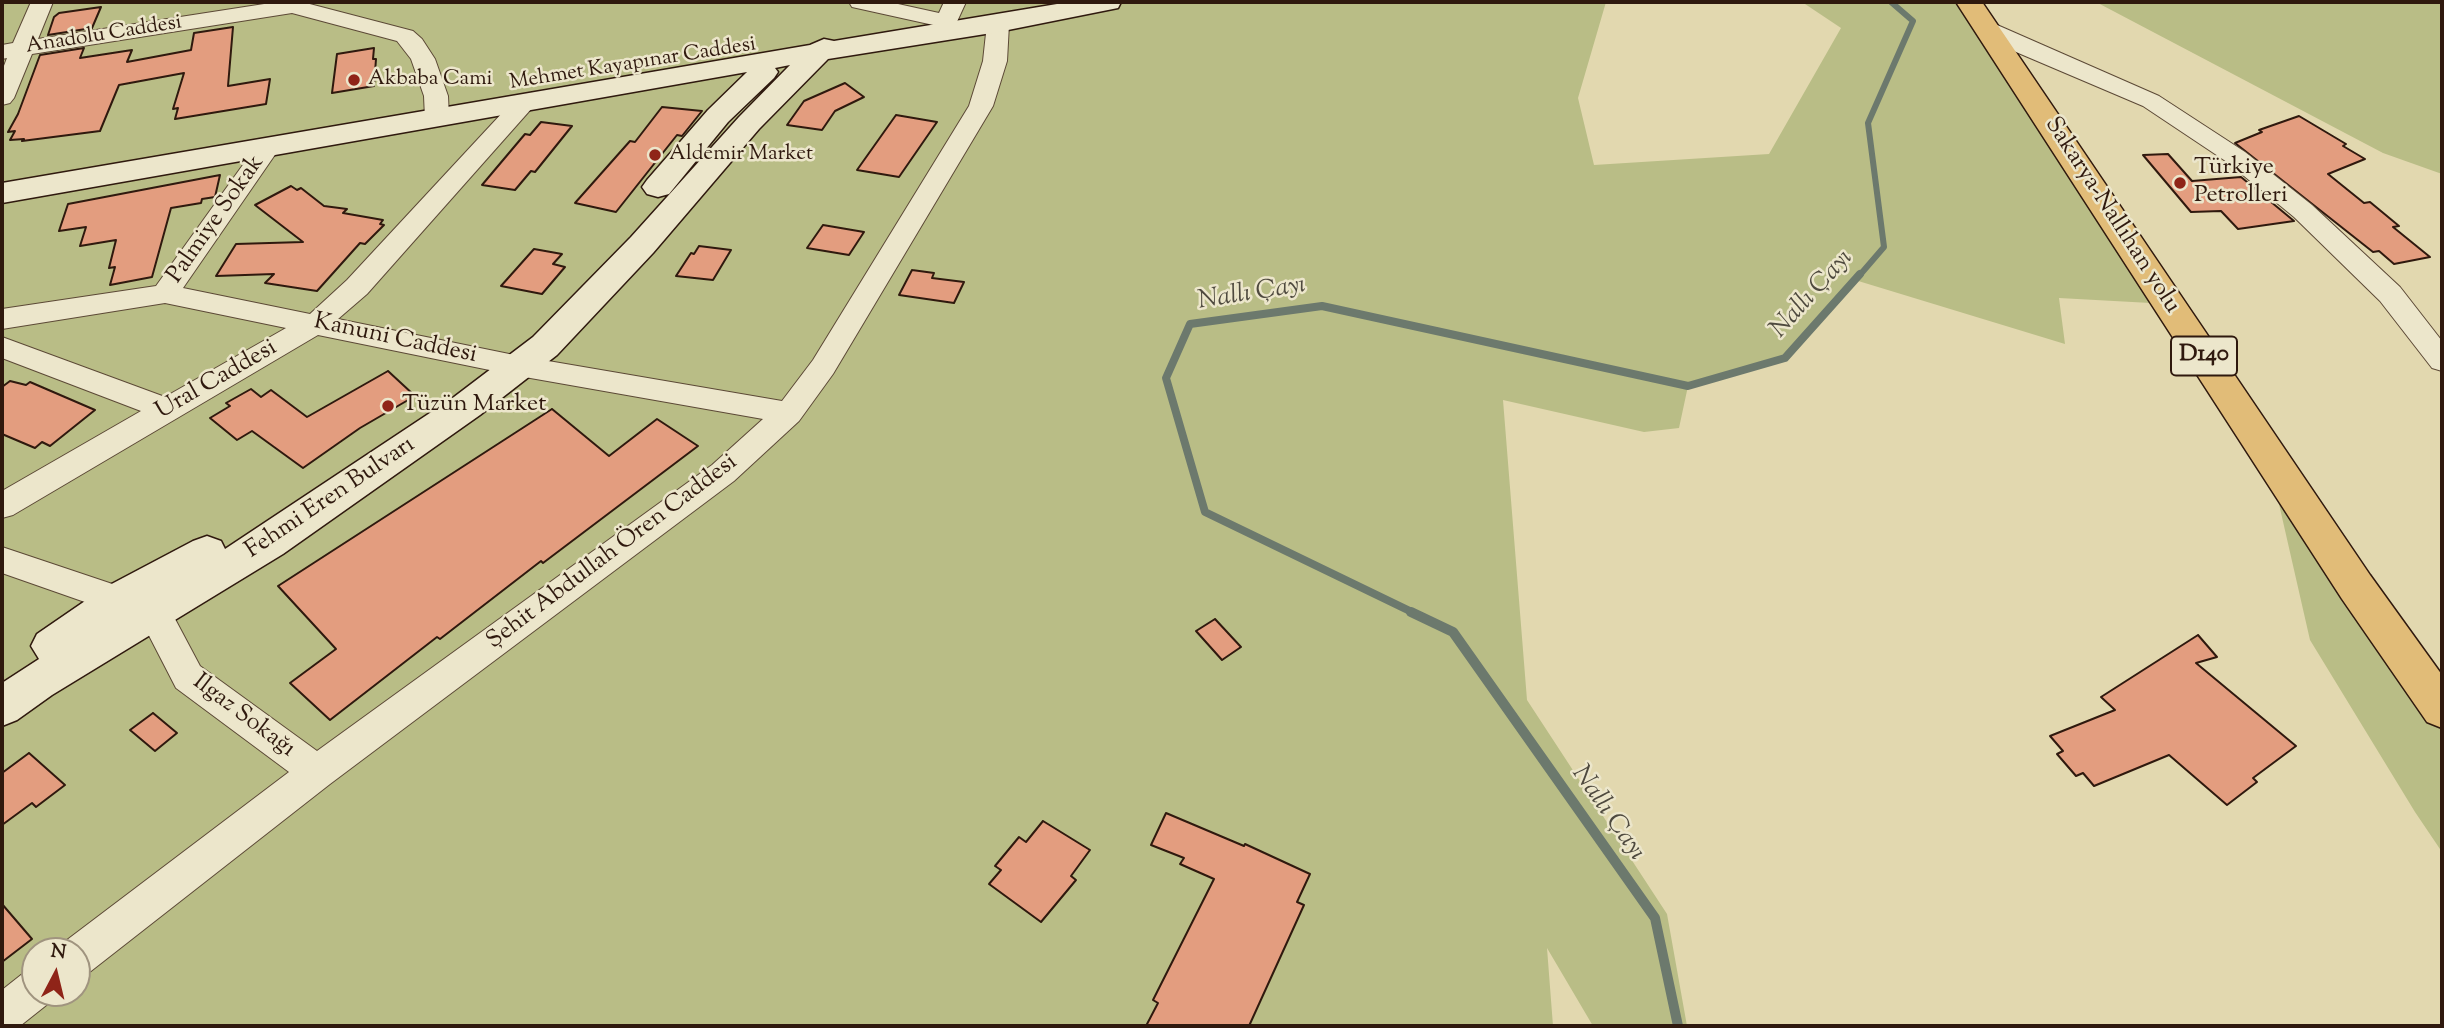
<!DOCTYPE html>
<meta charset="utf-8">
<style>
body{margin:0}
#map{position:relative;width:2444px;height:1028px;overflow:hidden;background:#e2d8af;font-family:"Sorts Mill Goudy",serif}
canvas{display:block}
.frame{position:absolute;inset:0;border:4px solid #2f190e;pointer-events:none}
.north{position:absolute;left:21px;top:937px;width:70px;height:70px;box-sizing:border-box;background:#ece6cb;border:2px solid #a0947f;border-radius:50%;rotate:7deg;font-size:19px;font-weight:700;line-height:28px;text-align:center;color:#2f190e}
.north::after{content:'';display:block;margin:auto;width:24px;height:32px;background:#8f2418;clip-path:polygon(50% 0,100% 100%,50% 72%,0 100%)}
</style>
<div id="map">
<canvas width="2444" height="1028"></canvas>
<div class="frame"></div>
<div class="north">N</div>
</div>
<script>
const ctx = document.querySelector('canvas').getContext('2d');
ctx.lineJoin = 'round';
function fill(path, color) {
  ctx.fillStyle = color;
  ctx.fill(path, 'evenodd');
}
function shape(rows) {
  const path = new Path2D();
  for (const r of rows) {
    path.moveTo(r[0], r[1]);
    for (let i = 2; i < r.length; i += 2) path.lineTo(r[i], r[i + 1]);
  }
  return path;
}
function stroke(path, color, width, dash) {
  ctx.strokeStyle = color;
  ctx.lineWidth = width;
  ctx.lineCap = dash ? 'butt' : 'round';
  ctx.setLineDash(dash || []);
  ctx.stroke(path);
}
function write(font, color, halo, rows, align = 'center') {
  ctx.font = font + ' "Sorts Mill Goudy",serif';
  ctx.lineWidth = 5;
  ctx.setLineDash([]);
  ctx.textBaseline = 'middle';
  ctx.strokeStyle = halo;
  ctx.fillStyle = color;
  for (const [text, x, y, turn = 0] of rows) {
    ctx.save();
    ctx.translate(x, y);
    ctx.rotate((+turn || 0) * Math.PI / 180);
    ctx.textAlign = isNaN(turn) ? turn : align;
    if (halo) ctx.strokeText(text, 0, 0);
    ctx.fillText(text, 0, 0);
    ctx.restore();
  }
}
const green = shape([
 [2,2,1606,2,1578,98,1594,165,1769,154,1841,28,1802,2,1957,2,1988,28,2169,304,2059,298,2065,344,1855,280,1779,360,1688,386,1679,428,1644,432,1503,400,1527,700,1667,914,1687,1026,1593,1026,1547,948,1553,1026,2,1026],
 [35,951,77,951,77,993,35,993],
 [2096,2,2442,2,2442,174,2383,153],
 [2279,504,2301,504,2356,587,2442,709,2442,852,2415,812,2310,640]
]);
const streamFar2 = shape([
 [1859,276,1884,247,1868,123,1913,21,1891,2]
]);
const streamFar1 = shape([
 [1414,613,1205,512,1166,378,1190,324,1322,306,1688,386,1785,358,1860,274]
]);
const stream = shape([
 [1411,612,1453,632,1655,918,1678,1026]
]);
const building = shape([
 [101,7,92,28,48,35,54,17,59,13,101,7],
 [233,27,228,86,270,79,266,104,175,119,178,108,173,109,184,73,119,85,100,131,22,141,24,139,10,140,15,131,8,132,18,114,40,55,84,48,80,58,132,50,127,62,191,50,194,33,233,27],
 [374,48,373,59,376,59,374,86,332,93,337,54,374,48],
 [845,83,864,97,835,111,822,130,787,125,804,101,845,83],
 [662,107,702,111,682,136,677,135,616,212,575,203,630,141,635,142,662,107],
 [896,115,937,122,899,177,857,170,896,115],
 [2299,116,2346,144,2343,146,2365,159,2328,174,2364,203,2370,202,2399,226,2393,227,2430,257,2394,264,2379,251,2373,252,2235,143,2262,132,2259,130,2299,116],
 [541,122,572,126,535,172,531,171,515,190,482,185,525,134,530,135,541,122],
 [2168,154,2192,181,2241,177,2294,221,2238,229,2221,211,2191,212,2143,155,2168,154],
 [220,175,215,197,202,199,201,203,171,208,152,277,110,285,115,267,109,268,116,240,80,246,86,227,59,231,68,204,220,175],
 [291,186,297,190,301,188,324,206,347,209,343,213,383,220,380,224,384,225,365,244,360,243,317,291,265,283,274,274,216,276,236,244,303,242,255,205,291,186],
 [823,225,864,232,849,255,807,248,823,225],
 [699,246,731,250,713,280,676,276,691,253,694,254,699,246],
 [534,249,562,254,553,264,565,267,542,294,501,286,534,249],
 [912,270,934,273,932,278,964,282,954,303,899,295,912,270],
 [388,371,415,396,360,428,303,468,252,431,237,440,210,418,230,406,226,403,251,389,261,397,271,390,307,417,388,371],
 [10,381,26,385,30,382,95,410,50,446,42,442,35,448,2,434,2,387,10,381],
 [552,409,609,456,657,419,698,446,543,563,541,561,440,639,437,637,330,720,290,683,336,649,278,586,552,409],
 [1215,619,1241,647,1222,660,1196,631,1215,619],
 [2198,635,2217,657,2196,663,2296,746,2253,778,2257,782,2227,805,2169,755,2094,786,2083,773,2076,776,2057,754,2063,751,2050,736,2115,710,2101,697,2198,635],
 [153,713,177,733,155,751,130,730,153,713],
 [29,753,65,785,36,807,32,803,2,825,2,773,29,753],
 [1166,813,1244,846,1245,844,1310,874,1297,902,1304,905,1249,1026,1146,1026,1158,1003,1153,1000,1214,879,1180,864,1184,858,1151,845,1166,813],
 [1043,821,1090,850,1071,876,1076,880,1041,922,989,884,1001,870,995,866,1019,837,1026,842,1043,821],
 [2,904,32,939,2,962,2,904]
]);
const street = shape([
 [31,2,53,2,38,39,277,2,302,2,413,31,422,39,435,59,448,96,449,118,446,123,437,125,428,123,425,118,424,96,411,59,397,41,292,13,32,54,14,98,10,103,2,105,2,71,7,58,2,59,2,45,13,43,31,2],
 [849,2,889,2,939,13,944,2,966,2,955,26,947,28,852,7,849,2],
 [998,17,1006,19,1009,24,1007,61,993,106,833,374,799,421,734,481,330,784,91,971,77,977,77,951,60,951,63,943,289,772,176,688,142,622,2,573,2,547,166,602,200,666,317,751,712,465,763,419,519,376,318,335,13,515,2,518,2,491,141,411,2,358,2,337,165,397,286,328,165,303,2,329,2,309,156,286,260,141,269,138,278,141,281,146,183,288,310,314,347,280,516,98,524,96,532,98,536,103,532,108,367,294,338,319,519,356,782,401,813,360,969,106,983,61,987,24,990,19,998,17],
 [1988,21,2159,96,2245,152,2312,205,2400,287,2442,341,2442,371,2432,368,2380,301,2294,217,2227,162,2143,106,2016,52,1980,33,1977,28,1980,23,1988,21],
 [35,969,35,993,53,993,49,1003,20,1026,2,1026,2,990,21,975,35,969]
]);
const secondary = shape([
 [1069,2,1121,2,1118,8,998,32,828,59,759,129,653,253,557,355,480,415,283,554,52,695,17,720,2,726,2,683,39,659,31,646,37,634,104,588,193,541,207,536,221,541,225,549,454,397,533,337,631,237,739,117,790,65,775,68,778,72,774,78,728,122,669,194,658,197,647,194,642,187,647,180,708,110,747,72,2,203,2,183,810,45,824,39,834,41,1069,2]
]);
const primary = shape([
 [1956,2,1982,2,2370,575,2442,675,2442,728,2427,722,2342,599,1956,2]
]);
const markers = [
 [354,80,7,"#8f2418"],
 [655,155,7,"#8f2418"],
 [2180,183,7,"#8f2418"],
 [388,406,7,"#8f2418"]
];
const farStreetnames = [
 ["Anadolu Caddesi",104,36,-9],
 ["Mehmet Kayapınar Caddesi",633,65,-9]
];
const farPoinames = [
 ["Akbaba Cami",368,80],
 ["Aldemir Market",669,155]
];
const shields = [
 [2204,356,66]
];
const shieldNames = [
 ["D140",2204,356]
];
const poiNames = [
 ["Türkiye",2194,169],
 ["Petrolleri",2194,197],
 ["Tüzün Market",402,406]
];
const streetNames = [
 ["Sakarya-Nallıhan yolu",2111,216,57],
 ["Palmiye Sokak",217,220,-55],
 ["Kanuni Caddesi",395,340,12],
 ["Ural Caddesi",217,381,-30],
 ["Fehmi Eren Bulvarı",331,499,-34],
 ["Şehit Abdullah Ören Caddesi",613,553,-37],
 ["Ilgaz Sokağı",243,717,37]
];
const waterNames = [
 ["Nallı Çayı",1252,295,-9],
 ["Nallı Çayı",1813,295,-48],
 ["Nallı Çayı",1607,814,55]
];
fill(green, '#b9bd86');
stroke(streamFar2, '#6c796d', 6);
stroke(streamFar1, '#6c796d', 8);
stroke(stream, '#6c796d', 10);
fill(building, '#e39d7f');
stroke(building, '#2f190e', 2);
stroke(street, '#5c4936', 2);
stroke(secondary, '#2f190e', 3);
stroke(primary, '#2f190e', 3);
fill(street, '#ece6cb');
fill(secondary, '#ece6cb');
fill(primary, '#e1bc78');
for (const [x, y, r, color] of markers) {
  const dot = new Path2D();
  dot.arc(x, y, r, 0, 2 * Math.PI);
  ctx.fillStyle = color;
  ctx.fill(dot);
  stroke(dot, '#ece6cb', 2.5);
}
write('21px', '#2f190e', '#ece6cb', farStreetnames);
write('21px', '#2f190e', '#ece6cb', farPoinames, 'left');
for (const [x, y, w] of shields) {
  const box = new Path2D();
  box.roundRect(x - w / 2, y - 19.5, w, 39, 5);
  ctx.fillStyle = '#ece6cb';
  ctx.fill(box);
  stroke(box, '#2f190e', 2);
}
write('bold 23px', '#2f190e', null, shieldNames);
write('24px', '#2f190e', '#ece6cb', poiNames, 'left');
write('24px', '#2f190e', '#ece6cb', streetNames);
write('italic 26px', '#4e493e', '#ece6cb', waterNames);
</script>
